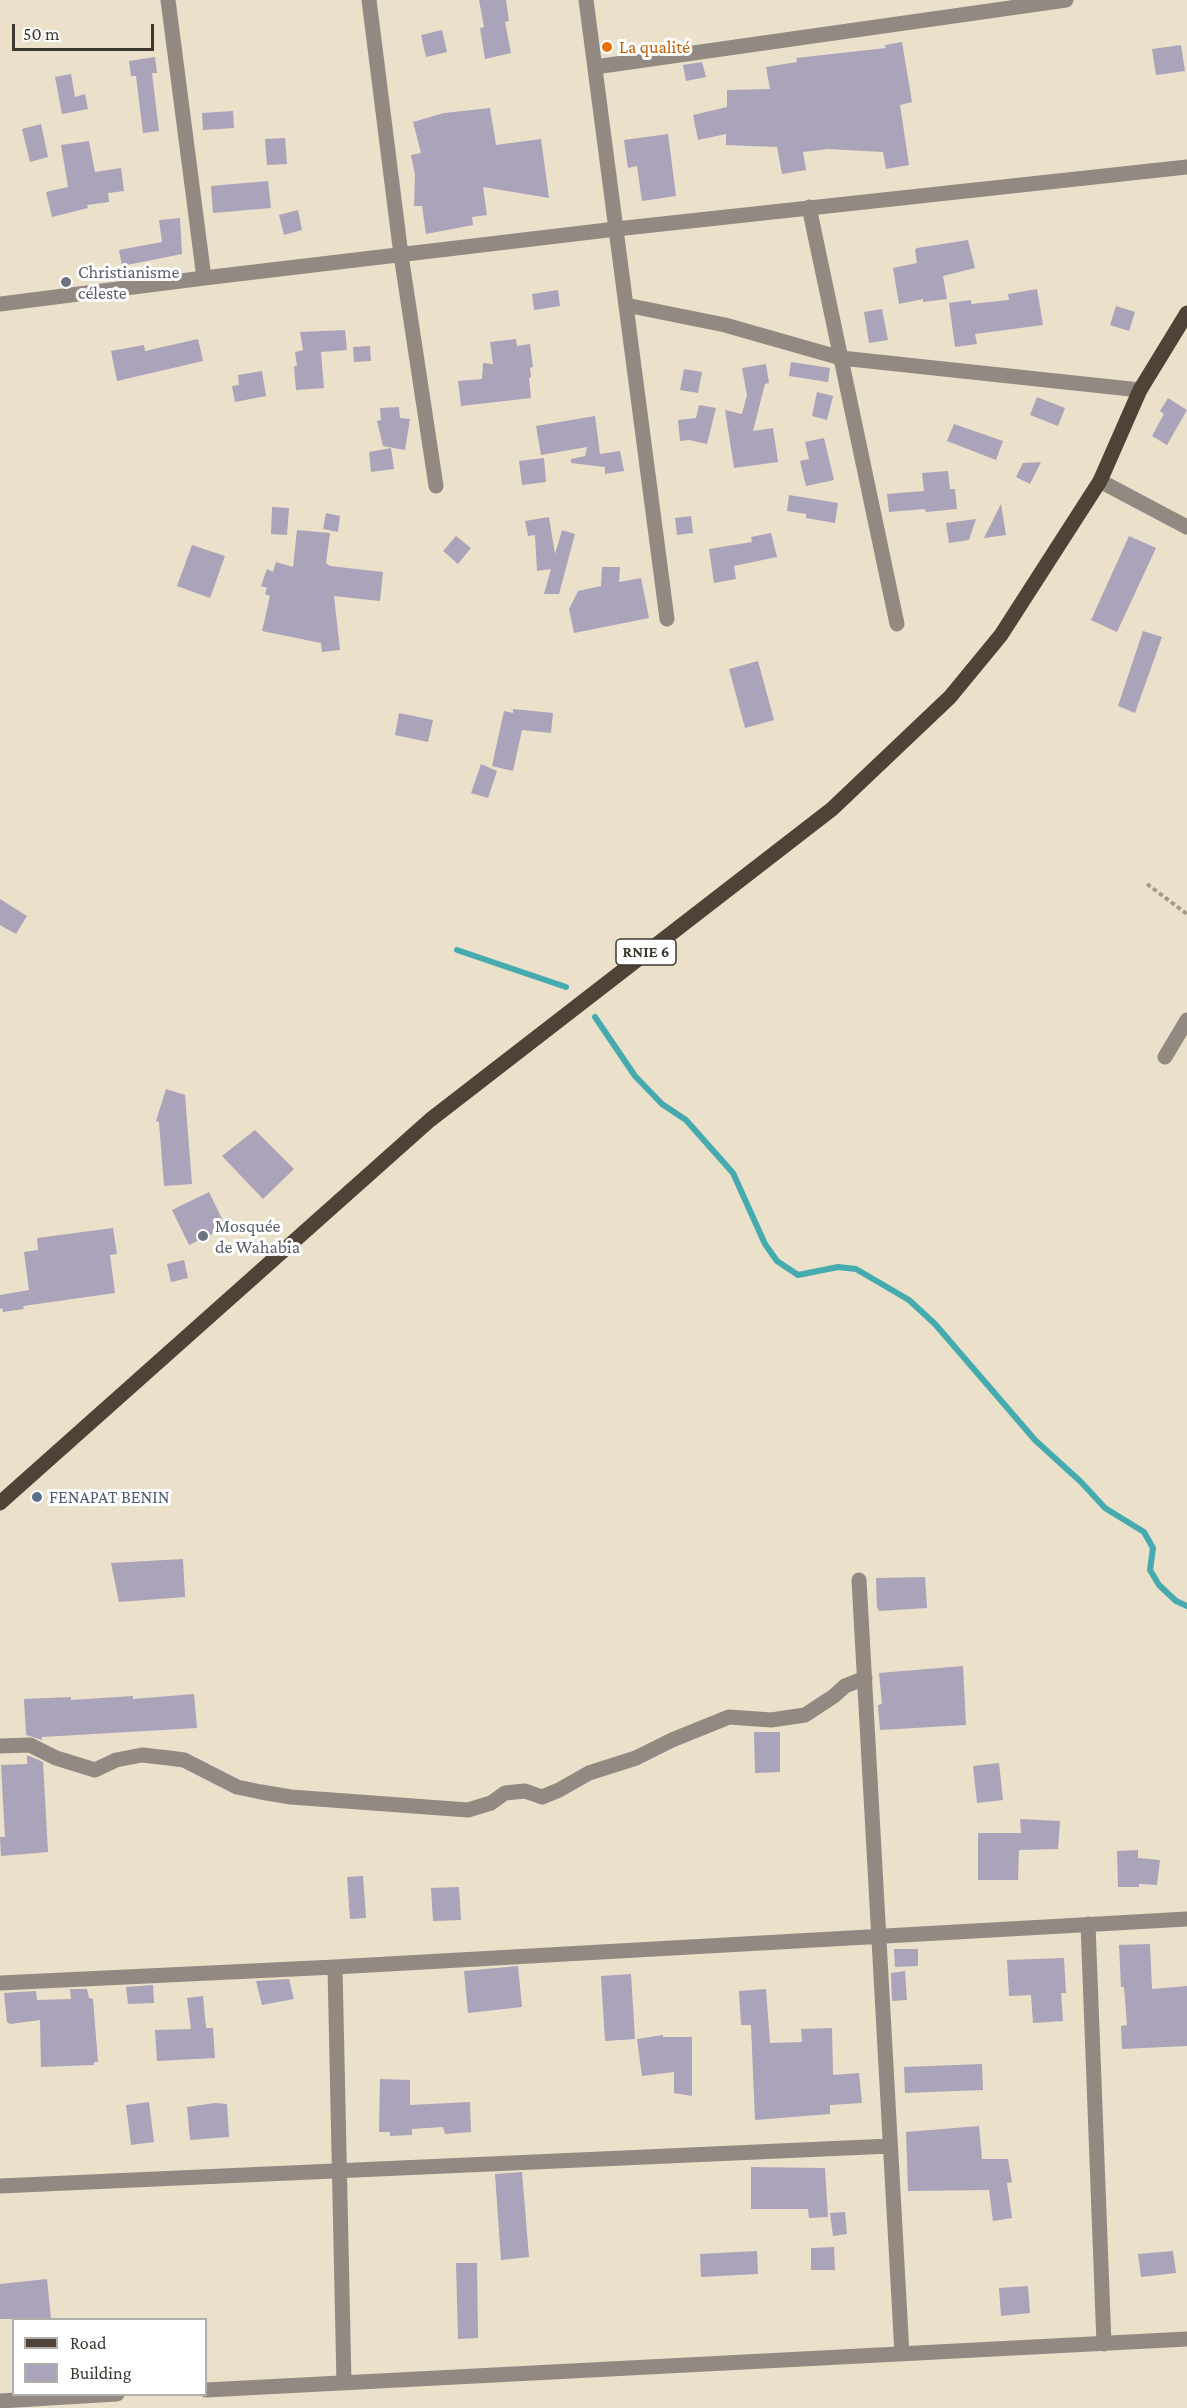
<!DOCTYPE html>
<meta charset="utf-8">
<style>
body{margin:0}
#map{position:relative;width:1187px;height:2408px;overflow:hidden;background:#ebe0ca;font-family:"Crimson Pro",serif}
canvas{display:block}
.legend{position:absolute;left:12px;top:2318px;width:195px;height:78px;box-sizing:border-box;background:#fff;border:2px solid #b1afac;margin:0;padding:8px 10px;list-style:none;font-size:18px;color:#3d382f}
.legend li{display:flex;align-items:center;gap:12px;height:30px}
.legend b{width:30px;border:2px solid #b1afac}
.scale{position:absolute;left:12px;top:24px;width:142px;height:27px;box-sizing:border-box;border:3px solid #3d382f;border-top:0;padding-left:8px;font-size:18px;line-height:21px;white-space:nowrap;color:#3d382f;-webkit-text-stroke:4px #fff;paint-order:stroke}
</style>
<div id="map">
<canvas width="1187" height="2408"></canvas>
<ul class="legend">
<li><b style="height:8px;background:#514237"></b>Road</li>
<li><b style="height:16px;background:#aaa3b9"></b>Building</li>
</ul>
<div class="scale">50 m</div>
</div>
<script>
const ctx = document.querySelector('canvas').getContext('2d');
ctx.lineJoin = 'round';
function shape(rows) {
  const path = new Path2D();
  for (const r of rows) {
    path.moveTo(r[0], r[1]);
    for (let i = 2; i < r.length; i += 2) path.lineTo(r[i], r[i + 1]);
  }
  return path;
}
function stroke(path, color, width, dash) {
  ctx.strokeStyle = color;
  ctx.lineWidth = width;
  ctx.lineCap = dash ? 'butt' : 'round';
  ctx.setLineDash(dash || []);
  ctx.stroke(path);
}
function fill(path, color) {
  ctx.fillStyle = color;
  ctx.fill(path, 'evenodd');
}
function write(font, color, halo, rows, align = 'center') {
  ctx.font = font + ' "Crimson Pro",serif';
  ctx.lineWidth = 6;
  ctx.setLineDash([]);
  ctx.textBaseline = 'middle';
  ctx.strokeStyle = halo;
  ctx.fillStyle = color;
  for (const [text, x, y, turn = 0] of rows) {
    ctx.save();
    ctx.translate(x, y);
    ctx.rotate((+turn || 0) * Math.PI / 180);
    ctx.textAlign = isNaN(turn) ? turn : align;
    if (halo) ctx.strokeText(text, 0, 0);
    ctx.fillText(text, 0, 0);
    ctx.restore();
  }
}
const stream = shape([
 [457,950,566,987],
 [595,1017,635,1076,662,1104,686,1120,733,1173,765,1244,777,1261,798,1275,838,1267,856,1269,909,1300,935,1324,1035,1440,1081,1482,1105,1508,1144,1532,1153,1548,1150,1570,1159,1585,1176,1601,1187,1606]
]);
const building = shape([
 [479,0,506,0,509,21,505,22,511,53,485,59,480,28,484,27],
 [442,30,447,52,426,57,421,35],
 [902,42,912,102,900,105,909,165,886,169,883,152,828,149,803,152,806,170,782,174,777,147,726,145,726,134,698,140,693,115,727,107,727,90,770,89,766,67,797,62,796,58,886,48,885,45],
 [1181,45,1185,71,1156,75,1152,49],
 [155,57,157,73,152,73,159,131,143,133,136,76,131,76,129,61],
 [702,62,706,77,686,81,683,65],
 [71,74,75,97,85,94,88,109,62,114,55,77],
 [490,108,496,145,541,139,549,198,483,187,487,215,472,217,473,225,426,234,422,206,414,206,415,175,411,155,421,153,413,122,444,113],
 [233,111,234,128,203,130,202,113],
 [41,124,48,157,30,162,22,129],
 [668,134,676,196,642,201,637,166,628,168,624,140],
 [285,138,287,164,267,165,265,139],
 [89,141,95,172,121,168,124,191,108,193,109,202,87,205,88,208,52,217,46,192,68,187,61,145],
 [268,181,271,208,213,213,211,186],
 [298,210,302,230,284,235,279,215],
 [180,218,182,254,122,266,119,250,162,242,159,220],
 [968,240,975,268,943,276,947,299,923,302,923,299,899,304,893,268,917,263,915,250,917,248],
 [1037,289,1043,325,975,334,977,344,955,347,949,303,971,300,971,304,1009,300,1008,294],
 [558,290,560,306,534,310,532,294],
 [1116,306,1135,312,1129,331,1110,325],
 [882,309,888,340,869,343,864,312],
 [345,330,347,350,321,352,324,388,296,390,294,366,297,366,295,352,303,350,300,332],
 [198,339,203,361,117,381,111,351,144,345,145,351],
 [516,339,517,346,530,344,533,367,530,368,531,377,529,378,531,398,461,406,458,381,482,379,483,363,493,364,490,342],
 [370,346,371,361,354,362,353,347],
 [791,362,830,368,828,382,789,376],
 [766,364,769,383,765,384,753,431,773,428,778,462,734,468,725,410,742,414,747,395,742,368],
 [684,369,702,372,698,393,680,390],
 [262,371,266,396,235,402,232,386,239,385,238,375],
 [817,392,833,396,827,420,812,416],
 [1037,397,1065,408,1058,426,1030,415],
 [1168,398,1187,410,1167,445,1152,436,1164,414,1160,411],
 [699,405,716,408,707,444,689,440,680,441,678,420,696,418],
 [399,407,400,418,410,419,405,450,383,446,377,421,381,420,380,408],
 [595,416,600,454,620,451,624,471,605,474,605,467,571,463,571,459,585,456,587,447,541,455,536,426],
 [954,424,1003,441,996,460,947,441],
 [824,438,834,480,806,486,800,461,809,459,805,442],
 [391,448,394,469,371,472,369,452],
 [544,458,546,482,522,485,519,461],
 [1041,462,1030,484,1016,477,1023,463],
 [948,471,950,489,955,489,957,509,926,512,925,509,889,512,887,494,924,491,922,473],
 [789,495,838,503,835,523,806,518,806,514,787,511],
 [1001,504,1006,535,984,538],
 [272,507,289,508,287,535,271,534],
 [326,513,340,516,338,532,323,529],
 [691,516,693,533,677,535,675,518],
 [549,517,555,554,562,530,575,534,559,594,544,594,551,569,537,571,535,535,528,536,525,521],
 [976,519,969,540,949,543,946,523],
 [297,530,330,533,326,563,330,566,383,572,380,601,334,596,340,650,322,652,321,643,262,631,270,596,265,594,267,588,261,586,267,569,273,572,276,562,293,567],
 [771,533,777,557,734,566,736,579,714,583,709,549,752,542,751,537],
 [456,536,471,548,458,564,443,551],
 [1129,536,1156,548,1117,632,1091,620],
 [192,545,225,556,210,598,177,586],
 [602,567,620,567,619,582,641,578,649,618,574,633,569,609,578,591,601,586],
 [1143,631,1162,637,1135,713,1118,706],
 [758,661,774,720,745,728,729,669],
 [513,709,553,713,551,733,522,730,513,771,492,766,504,711,513,713],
 [399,713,433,720,428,742,395,735],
 [481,764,497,771,488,798,471,793],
 [0,899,27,916,16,934,0,925],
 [166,1089,185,1095,192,1184,164,1186,159,1122,156,1121],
 [255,1130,294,1169,263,1199,222,1156],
 [209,1192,226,1227,189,1245,172,1210],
 [113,1228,117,1254,110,1255,115,1293,23,1306,24,1309,3,1312,2,1308,0,1309,0,1295,29,1290,24,1252,38,1250,37,1238],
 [184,1260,188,1278,171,1282,167,1264],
 [183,1559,185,1597,119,1602,111,1563],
 [925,1577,927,1608,879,1611,877,1607,876,1578],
 [963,1666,966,1725,880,1730,878,1705,882,1704,879,1673],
 [194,1694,197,1728,42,1737,42,1740,26,1735,24,1699,71,1697,71,1700,133,1696,133,1699],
 [754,1732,780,1732,780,1772,755,1773],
 [27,1755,43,1762,48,1852,1,1856,0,1837,5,1837,1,1765,27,1764],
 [999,1763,1003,1800,977,1803,973,1766],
 [1020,1819,1060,1821,1058,1849,1019,1850,1018,1880,978,1880,978,1833,1021,1833],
 [1138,1850,1138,1858,1160,1860,1157,1885,1139,1884,1139,1887,1118,1887,1117,1851],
 [363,1876,366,1918,350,1919,347,1877],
 [459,1887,461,1920,433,1921,431,1888],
 [1150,1944,1152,1989,1187,1986,1187,2046,1122,2049,1121,2026,1127,2025,1124,1987,1121,1987,1119,1945],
 [894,1949,918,1949,918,1966,895,1967],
 [1064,1958,1066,1993,1061,1993,1063,2021,1033,2023,1031,1995,1009,1996,1007,1960],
 [518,1966,522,2007,468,2013,464,1971],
 [905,1971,907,2000,892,2001,891,1973],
 [631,1974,635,2039,605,2041,601,1976],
 [289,1979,294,1999,262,2005,256,1981],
 [153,1985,154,2003,128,2004,126,1987],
 [70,1989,87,1989,89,1998,93,1999,98,2062,94,2062,94,2065,41,2067,40,2020,10,2024,7,2022,4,1993,36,1991,37,2000,71,1999],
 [766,1989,770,2043,802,2042,801,2029,832,2028,833,2075,859,2073,862,2103,830,2105,830,2114,755,2120,751,2025,741,2025,739,1991],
 [203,1996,206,2028,213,2028,215,2058,157,2061,155,2030,191,2029,187,1998],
 [663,2035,663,2037,692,2037,692,2096,674,2093,674,2072,642,2076,637,2039],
 [982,2064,983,2090,905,2093,904,2067],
 [380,2079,410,2080,410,2105,470,2102,471,2132,445,2134,443,2127,412,2129,412,2135,390,2136,390,2132,379,2132],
 [149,2102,154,2142,131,2145,126,2105],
 [215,2103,227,2104,229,2137,190,2140,187,2107],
 [979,2126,982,2159,1008,2159,1012,2182,1007,2183,1012,2218,993,2221,989,2190,908,2191,906,2132],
 [751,2167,825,2168,828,2217,809,2218,808,2209,751,2209],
 [522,2172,529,2257,501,2260,495,2174],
 [845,2212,847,2234,833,2236,830,2213],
 [834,2247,835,2270,811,2270,811,2248],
 [757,2251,758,2274,701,2277,700,2254],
 [1173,2251,1176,2273,1141,2277,1138,2254],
 [456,2263,477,2263,478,2338,458,2339],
 [47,2279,51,2319,0,2319,0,2284],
 [1028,2286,1030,2313,1001,2316,999,2288]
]);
const path = shape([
 [1147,884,1187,914]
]);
const minor = shape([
 [168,0,204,278],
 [369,0,401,255,436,486],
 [586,0,667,619],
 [595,67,1066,0],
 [809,207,897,624],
 [0,304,204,278,616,229,1187,167],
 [626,305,725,325,841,358,1140,390],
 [1100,481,1187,527],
 [1165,1057,1187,1020],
 [859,1580,902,2354],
 [0,1746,30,1745,56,1758,95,1770,116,1760,142,1755,169,1758,184,1760,237,1787,261,1792,291,1797,468,1810,491,1803,505,1793,525,1791,542,1797,559,1790,589,1773,636,1758,672,1740,729,1717,771,1720,805,1715,834,1696,845,1686,865,1678],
 [1088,1924,1104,2344],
 [335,1967,344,2383],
 [0,1983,335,1967,1187,1919],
 [0,2186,890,2146],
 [206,2390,1187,2339],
 [0,2401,117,2394]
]);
const major = shape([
 [0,1503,430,1120,832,809,950,697,1001,635,1100,481,1140,390,1187,313]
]);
const markers = [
 [607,47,6,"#e8710a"],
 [66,282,6,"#6b7280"],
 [203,1236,6,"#6b7280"],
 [37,1497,6,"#5c6f8a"]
];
const shields = [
 [646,952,60]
];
const shieldNames = [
 ["RNIE 6",646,952]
];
const foodNames = [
 ["La qualité",619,47]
];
const worshipNames = [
 ["Christianisme",78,272],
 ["céleste",78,293],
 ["Mosquée",215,1226],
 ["de Wahabia",215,1247]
];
const serviceNames = [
 ["FENAPAT BENIN",49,1497]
];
stroke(stream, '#45abaf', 6);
fill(building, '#aaa3b9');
stroke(path, '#a39a8a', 4, [4.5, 3]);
stroke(minor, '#928982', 15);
stroke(major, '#514237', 15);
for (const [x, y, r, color] of markers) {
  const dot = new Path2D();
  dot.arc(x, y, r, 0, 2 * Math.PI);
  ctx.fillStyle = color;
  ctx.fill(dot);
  stroke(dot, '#fff', 2);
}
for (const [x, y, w] of shields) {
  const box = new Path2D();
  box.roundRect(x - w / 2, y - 13, w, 26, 4.5);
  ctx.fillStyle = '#fff';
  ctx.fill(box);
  stroke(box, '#3d382f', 1.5);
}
write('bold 16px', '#3d382f', null, shieldNames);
write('18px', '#c56008', '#fff', foodNames, 'left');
write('18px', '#5b616d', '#fff', worshipNames, 'left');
write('18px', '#4e5e75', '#fff', serviceNames, 'left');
</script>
